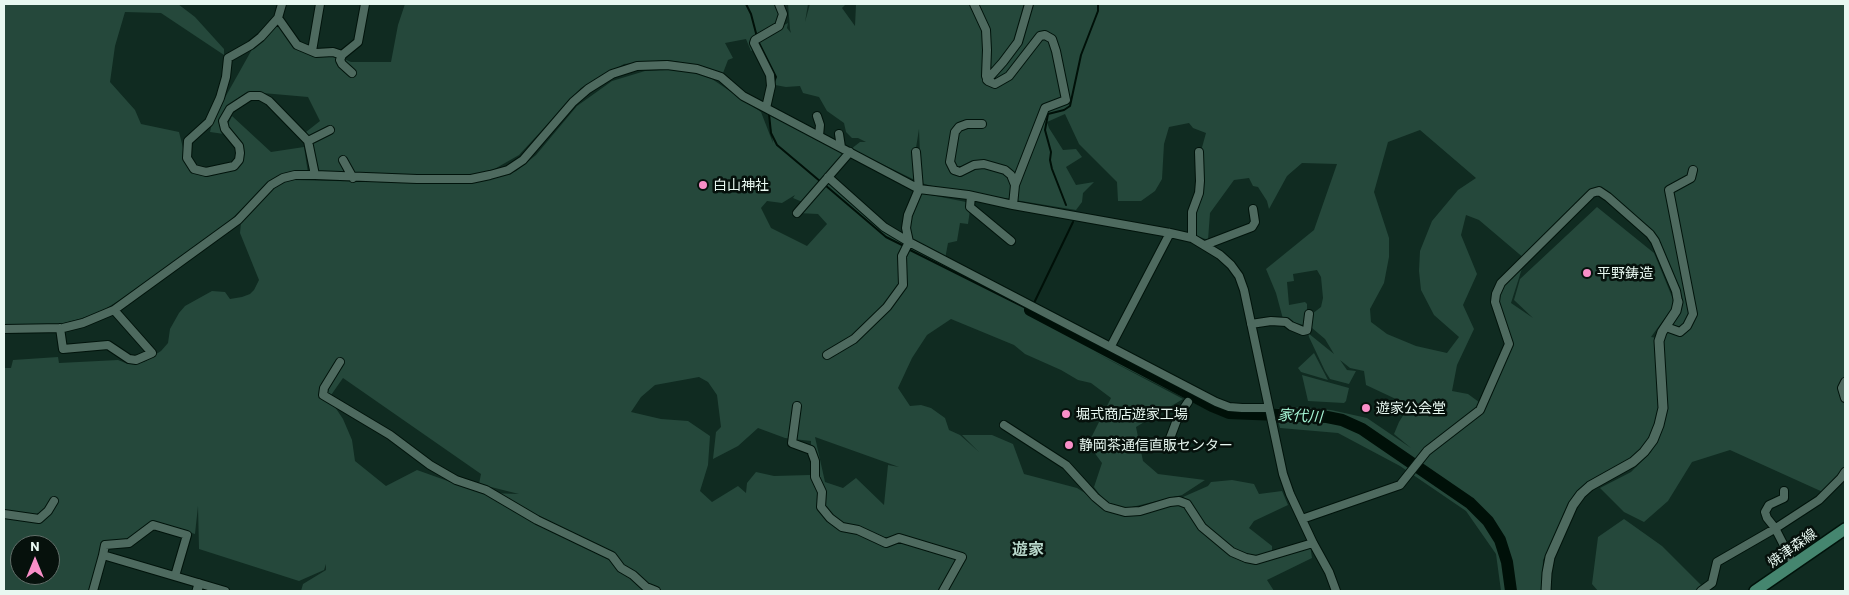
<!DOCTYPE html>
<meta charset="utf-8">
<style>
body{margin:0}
#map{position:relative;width:1849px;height:595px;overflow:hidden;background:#102b21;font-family:Barlow,sans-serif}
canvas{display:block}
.frame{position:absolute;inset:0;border:5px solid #e8f8f1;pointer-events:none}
.north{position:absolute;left:10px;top:535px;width:50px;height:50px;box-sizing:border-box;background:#06110c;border:1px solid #606d68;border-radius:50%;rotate:0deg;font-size:14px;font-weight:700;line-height:20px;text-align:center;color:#e8f8f1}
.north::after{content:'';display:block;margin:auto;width:18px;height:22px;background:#f98fc8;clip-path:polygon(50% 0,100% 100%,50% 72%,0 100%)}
</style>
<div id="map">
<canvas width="1849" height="595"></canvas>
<div class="frame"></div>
<div class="north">N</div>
</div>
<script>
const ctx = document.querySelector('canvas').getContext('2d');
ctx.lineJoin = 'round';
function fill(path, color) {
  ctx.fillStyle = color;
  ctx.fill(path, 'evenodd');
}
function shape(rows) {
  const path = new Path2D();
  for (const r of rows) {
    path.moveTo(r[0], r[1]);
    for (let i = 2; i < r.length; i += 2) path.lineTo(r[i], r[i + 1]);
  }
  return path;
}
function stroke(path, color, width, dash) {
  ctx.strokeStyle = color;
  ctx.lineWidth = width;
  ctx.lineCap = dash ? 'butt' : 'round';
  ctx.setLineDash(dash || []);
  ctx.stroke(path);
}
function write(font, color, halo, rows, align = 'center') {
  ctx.font = font + ' Barlow,"Noto Sans JP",sans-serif';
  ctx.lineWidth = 5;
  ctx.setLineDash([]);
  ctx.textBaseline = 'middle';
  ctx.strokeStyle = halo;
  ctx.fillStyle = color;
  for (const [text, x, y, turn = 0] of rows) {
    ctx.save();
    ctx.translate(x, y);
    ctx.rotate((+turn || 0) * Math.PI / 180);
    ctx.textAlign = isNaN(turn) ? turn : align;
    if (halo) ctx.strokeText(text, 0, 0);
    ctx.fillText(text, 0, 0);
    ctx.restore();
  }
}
const green = shape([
 [4,4,178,4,195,17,224,49,224,55,161,13,125,12,115,46,110,82,135,110,141,124,179,132,188,168,206,177,233,170,242,161,244,150,237,136,226,128,232,116,271,152,304,147,308,173,284,173,271,181,223,227,118,301,97,314,61,324,4,325],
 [405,4,778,4,782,21,761,37,788,23,787,28,791,33,790,29,788,4,808,4,805,22,810,4,846,4,842,8,855,26,856,4,1845,4,1845,469,1825,493,1730,450,1692,462,1668,501,1644,522,1624,512,1600,488,1631,472,1651,452,1664,419,1645,449,1579,494,1543,560,1542,591,1501,591,1496,554,1466,511,1400,466,1338,433,1280,428,1275,409,1302,407,1331,410,1367,418,1411,448,1394,434,1399,422,1412,401,1400,401,1366,385,1364,371,1350,368,1340,360,1347,370,1356,371,1349,384,1330,379,1325,371,1309,337,1308,333,1334,354,1325,339,1312,328,1312,314,1321,307,1323,298,1321,277,1317,270,1293,274,1294,281,1287,282,1289,305,1305,302,1307,304,1307,326,1283,319,1276,293,1266,269,1314,230,1337,164,1302,163,1287,176,1269,209,1267,201,1258,187,1253,186,1249,178,1234,180,1210,213,1208,240,1192,234,1199,191,1201,151,1206,133,1193,128,1189,123,1169,127,1164,144,1162,179,1155,191,1141,201,1118,201,1117,182,1079,144,1065,114,1047,122,1049,128,1063,150,1076,149,1082,157,1066,167,1076,185,1094,182,1083,193,1082,202,1076,210,1015,200,1019,181,1022,180,1012,181,1010,199,936,187,921,183,919,129,916,148,917,181,851,149,860,142,866,142,858,138,852,138,846,132,844,123,827,111,819,97,803,93,800,86,786,87,775,85,774,78,755,49,751,51,746,39,725,43,733,58,728,60,723,73,702,66,667,60,624,64,581,88,519,155,491,171,475,174,430,176,319,172,311,142,306,132,320,121,308,97,251,92,231,105,221,127,224,134,210,132,213,119,255,44,279,22,293,45,335,55,351,62,391,62,398,25],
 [1420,130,1476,178,1458,190,1432,221,1420,251,1419,271,1421,290,1434,315,1459,337,1447,353,1416,346,1387,334,1371,322,1370,309,1384,283,1389,257,1389,238,1374,192,1388,142],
 [1592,193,1608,197,1655,241,1678,302,1659,341,1657,338,1651,337,1675,304,1654,253,1597,207,1520,279,1514,300,1533,318,1511,303,1525,259],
 [1466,215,1479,220,1525,259,1501,283,1497,307,1508,340,1483,405,1468,394,1452,391,1457,365,1474,329,1463,305,1477,274,1461,235],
 [686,69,712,79,761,112,773,143,769,114,845,154,828,176,870,216,909,242,910,214,921,193,971,203,968,224,960,223,957,241,948,243,945,259,1228,408,1263,409,1263,420,1226,416,1202,407,1094,352,1183,399,1136,427,1143,461,1158,474,1205,480,1182,495,1132,507,1113,508,1125,512,1160,505,1187,503,1183,497,1208,486,1211,482,1232,480,1254,484,1259,494,1282,491,1288,505,1254,521,1249,528,1272,546,1272,555,1310,544,1312,558,1267,580,1274,591,301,591,303,584,326,570,326,564,324,570,299,581,199,549,198,506,195,534,152,521,127,543,105,543,92,591,4,591,4,368,11,368,13,360,58,357,59,363,118,360,128,364,144,362,161,351,168,343,170,329,179,313,185,306,212,291,225,292,230,299,242,297,250,294,254,290,259,280,240,233,241,223,280,181,294,180,418,183,463,182,491,179,516,171,536,155,577,106,612,81,645,71],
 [795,195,793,198,800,201,806,202,797,213,818,214,827,224,807,246,771,228,761,208,767,201,782,203],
 [893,300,873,326,832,355,824,357,845,344],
 [951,319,1014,345,1025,354,1061,370,1078,380,1091,383,1111,398,1088,444,1102,463,1094,487,1109,507,1107,507,1077,488,1024,474,1013,444,992,435,962,435,979,452,960,435,949,430,945,418,931,408,921,405,910,406,898,388,912,358,927,335],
 [699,377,708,382,717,395,721,427,716,432,713,459,738,446,758,428,785,438,811,441,810,475,774,476,756,472,747,483,746,493,738,486,712,502,700,491,708,465,710,436,688,421,661,419,631,412,641,397,655,385],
 [343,378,481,474,479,484,519,494,490,493,498,499,417,470,386,486,355,461,352,440,343,419,329,398],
 [815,437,899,467,888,465,884,505,856,478,843,488,825,482],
 [20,545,50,545,50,575,20,575],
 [1314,353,1328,380,1301,372,1298,368],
 [1302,375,1349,388,1346,401,1344,403,1308,401],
 [1624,519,1662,546,1703,587,1697,591,1598,591,1592,584,1598,537]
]);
const stream = shape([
 [746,4,751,14,757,37],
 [758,41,776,77,774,82],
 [769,114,771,133,777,145,821,182],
 [825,185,886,237,904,246],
 [1066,205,1052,169,1050,160,1051,152,1045,130,1048,114,1064,110,1070,106,1081,55,1098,11,1098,4],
 [908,249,1030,310,1032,307],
 [1034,303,1073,222]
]);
const river = shape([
 [1030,310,1212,406,1229,413,1327,417,1342,420,1362,429,1470,503,1488,521,1500,540,1507,562,1511,591]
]);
const minor = shape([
 [282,4,278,18,261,37,251,45,228,58,226,77,220,98,209,122,188,141,187,158,194,169,206,172,234,166,239,160,240,153,239,146,225,129,223,121,230,109,250,96,260,96,269,101,308,141,315,175],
 [974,4,986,30,987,50,986,76,988,81,995,84,1009,76,1040,36,1045,35,1052,39,1056,51,1066,100,1045,108,1015,185,1013,205],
 [278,18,297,45,316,53,333,52,342,55],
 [312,51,320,4],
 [352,73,342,64,340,60,342,55,358,42,365,4],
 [987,80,1003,62,1018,42,1029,4],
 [766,108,771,86,770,75,754,43,755,40,779,26,783,14,779,4],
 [817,116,820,125,819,136],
 [982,124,967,124,959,127,955,132,950,162,954,170,960,172,974,165,984,164,1005,170,1011,175,1015,185],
 [839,134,841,147],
 [308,141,330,130],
 [343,160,353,178],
 [828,177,884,227,909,242,1216,402,1229,407,1242,408,1269,408],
 [971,196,970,207,1011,241],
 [797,213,850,152],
 [1192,238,1192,212,1199,193,1200,181,1199,152],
 [1205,245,1252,227,1255,222,1253,209],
 [1251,324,1271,321,1286,322,1291,326,1303,331,1307,330,1309,314],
 [1666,327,1680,332,1687,326,1693,314,1669,190,1691,178,1693,170],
 [60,328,63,349,108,345,129,359,136,360,152,353,114,310],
 [4,329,63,328,83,323,114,310,238,220,271,185,283,178,295,175,315,175,417,179,471,179,490,175,508,170,523,160,573,102,588,89,612,74,637,66,667,65,697,69,721,77,743,96,919,189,968,195,1013,205,1170,233,1192,238,1220,255,1231,265,1239,276,1244,290,1283,474,1290,494,1313,543,1329,572,1336,591],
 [1111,346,1170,233],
 [827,355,854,339,887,307,903,285,902,256,909,242,906,228,908,215,919,189,916,152],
 [340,362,324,388,323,395,390,435,430,465,456,480,486,490,537,520,612,556,621,568,633,575,646,587,656,591],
 [1845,382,1842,388,1845,398],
 [797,406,792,443,811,450,815,461,815,477,822,492,821,507,830,518,842,527,858,530,886,543,899,538,962,557,943,591],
 [1004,425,1066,465,1095,497,1107,507,1125,512,1140,511,1170,502,1179,501,1187,504,1202,527,1232,552,1246,558,1256,560,1313,543],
 [1169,441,1178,417,1188,402],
 [1784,491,1784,498,1769,505,1765,512,1767,518,1775,528,1794,565],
 [4,514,39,519,48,511,54,501],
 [1302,519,1400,485,1427,451,1480,410,1509,344,1495,302,1496,294,1501,283,1592,193,1599,191,1608,197,1650,234,1655,241,1676,291,1678,302],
 [103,555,105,545,129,543,153,525,187,535,175,576],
 [93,591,103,555,225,591],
 [1701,591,1712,583,1717,562,1776,528,1819,500,1841,478,1845,472]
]);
const tertiary = shape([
 [197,591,199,584],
 [1546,591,1547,573,1550,557,1573,505,1581,494,1590,486,1633,462,1644,452,1653,440,1659,425,1663,408,1659,341,1662,332,1676,311,1678,302]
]);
const primary = shape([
 [1755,591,1845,529]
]);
const markers = [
 [703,185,5,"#f98fc8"],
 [1587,273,5,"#f98fc8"],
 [1366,408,5,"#f98fc8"],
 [1066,414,5,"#f98fc8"],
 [1069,445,5,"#f98fc8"]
];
const poiNames = [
 ["白山神社",713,185],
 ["平野鋳造",1597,273],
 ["遊家公会堂",1376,408],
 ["堀式商店遊家工場",1076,414],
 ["静岡茶通信直販センター",1079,445]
];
const streetNames = [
 ["焼津森線",1792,548,-35]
];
const waterNames = [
 ["家代川",1300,416,3]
];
const quarterNames = [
 ["遊家",1028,550]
];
fill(green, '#25483b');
stroke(stream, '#001008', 2);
stroke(river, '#001008', 12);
stroke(minor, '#00130b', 10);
stroke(tertiary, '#00130b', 11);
stroke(primary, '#00130b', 14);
stroke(minor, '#4e6a5f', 8);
stroke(tertiary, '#4e6a5f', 9);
stroke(primary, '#45866f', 11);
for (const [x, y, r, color] of markers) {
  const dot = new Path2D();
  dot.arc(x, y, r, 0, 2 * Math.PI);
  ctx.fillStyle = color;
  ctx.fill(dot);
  stroke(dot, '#06110c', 2);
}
write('14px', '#e8f8f1', '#06110c', poiNames, 'left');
write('14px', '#e8f8f1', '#06110c', streetNames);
write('italic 15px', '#a4f4d4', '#06110c', waterNames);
write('bold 16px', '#b8d7ca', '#06110c', quarterNames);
</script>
